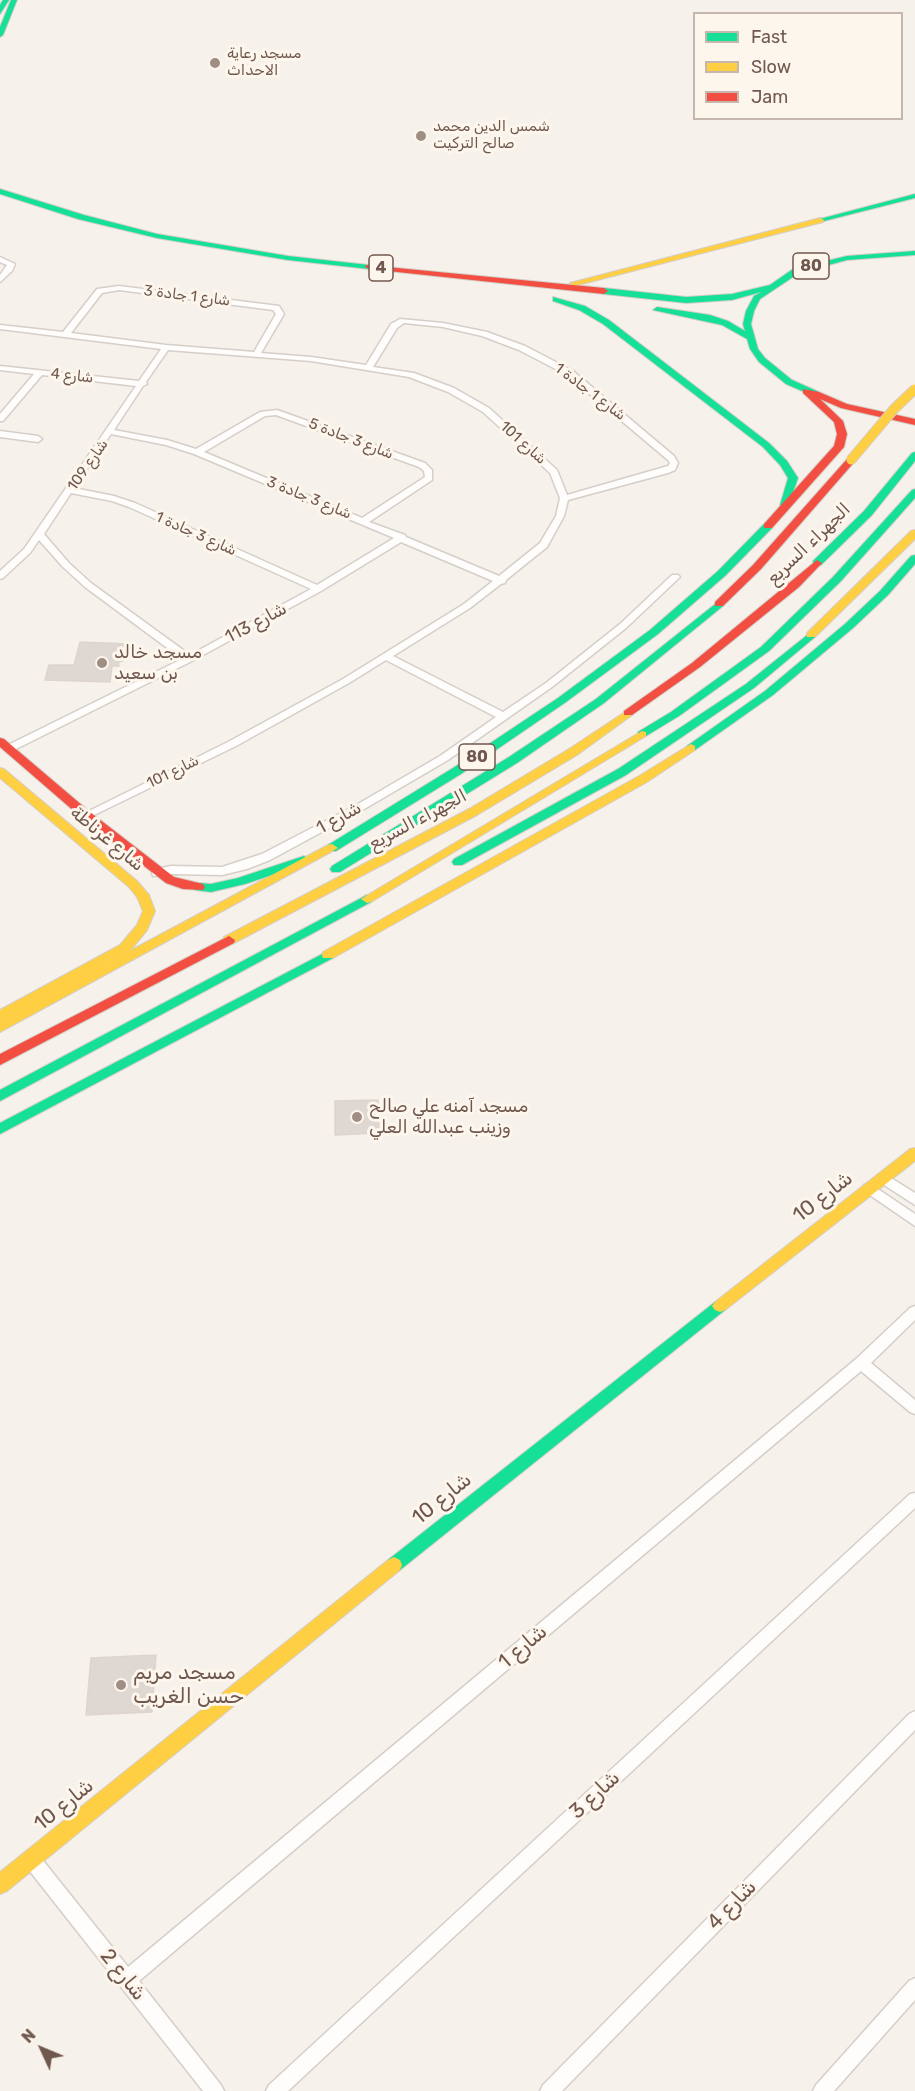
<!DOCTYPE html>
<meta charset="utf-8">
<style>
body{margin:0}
#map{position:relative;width:915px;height:2091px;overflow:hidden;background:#f6f1eb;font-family:Rubik,sans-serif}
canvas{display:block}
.legend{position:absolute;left:693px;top:12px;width:210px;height:108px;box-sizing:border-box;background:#fdf6ed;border:2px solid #c5b7ad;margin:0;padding:8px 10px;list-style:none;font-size:18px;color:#71584e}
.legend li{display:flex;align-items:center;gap:12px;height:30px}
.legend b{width:30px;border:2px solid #c5b7ad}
.north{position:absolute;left:12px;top:2019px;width:60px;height:60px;-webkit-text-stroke:4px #fdf6ed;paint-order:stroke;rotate:314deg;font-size:16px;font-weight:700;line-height:24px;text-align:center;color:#71584e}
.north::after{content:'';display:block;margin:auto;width:21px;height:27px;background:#71584e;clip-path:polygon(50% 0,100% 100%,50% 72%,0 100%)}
</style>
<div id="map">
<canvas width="915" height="2091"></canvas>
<ul class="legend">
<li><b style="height:8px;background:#16e098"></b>Fast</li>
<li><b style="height:8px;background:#ffcf43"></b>Slow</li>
<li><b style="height:8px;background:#f24e42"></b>Jam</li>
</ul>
<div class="north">N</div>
</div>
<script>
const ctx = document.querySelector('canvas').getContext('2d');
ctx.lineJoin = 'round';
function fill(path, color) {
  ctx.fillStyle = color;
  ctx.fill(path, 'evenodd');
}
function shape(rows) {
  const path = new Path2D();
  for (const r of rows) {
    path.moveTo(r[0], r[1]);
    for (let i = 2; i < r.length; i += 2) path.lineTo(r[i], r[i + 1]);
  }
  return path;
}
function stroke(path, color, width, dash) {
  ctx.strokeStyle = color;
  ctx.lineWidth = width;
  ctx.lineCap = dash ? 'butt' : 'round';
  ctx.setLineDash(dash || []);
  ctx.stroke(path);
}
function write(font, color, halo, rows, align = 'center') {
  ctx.font = font + ' Rubik,"Noto Sans Arabic",sans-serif';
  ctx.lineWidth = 6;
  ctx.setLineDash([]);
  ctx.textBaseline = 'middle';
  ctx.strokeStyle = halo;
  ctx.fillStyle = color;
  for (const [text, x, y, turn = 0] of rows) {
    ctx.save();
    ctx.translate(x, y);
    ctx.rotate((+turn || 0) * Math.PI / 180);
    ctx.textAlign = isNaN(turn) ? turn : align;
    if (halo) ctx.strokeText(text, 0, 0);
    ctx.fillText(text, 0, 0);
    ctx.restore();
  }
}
const building = shape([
 [80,642,128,644,123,661,118,662,119,666,112,666,110,682,45,680,49,665,74,665,80,642],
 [378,1100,379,1133,335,1135,335,1101,378,1100],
 [156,1655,152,1712,86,1715,91,1658,156,1655]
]);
const street = shape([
 [0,257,15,264,12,271,0,282,0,275,7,265,0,262,0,257],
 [119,286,279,306,284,314,261,353,311,357,366,365,391,324,400,319,443,323,487,332,525,346,573,371,674,456,678,463,675,470,668,473,568,500,564,516,547,547,506,580,505,583,501,584,470,608,393,656,503,712,546,683,620,624,672,575,678,575,680,577,626,628,552,687,448,760,366,808,270,860,247,869,222,875,171,874,153,876,152,873,153,870,171,866,222,867,262,854,358,804,440,756,496,717,386,660,349,683,236,746,90,817,82,817,81,815,228,742,343,679,464,604,493,581,401,542,321,591,192,661,14,750,6,750,6,746,182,659,85,587,63,567,39,540,30,553,3,578,0,579,0,571,24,549,136,386,42,375,3,421,0,421,0,414,34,374,0,370,0,366,139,381,161,349,0,329,0,325,63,332,97,289,119,286],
 [119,290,273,310,276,314,254,352,166,345,71,333,102,293,119,290],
 [404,323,443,327,482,336,519,350,567,375,668,460,670,463,668,466,567,495,557,470,489,408,454,388,414,373,373,367,397,328,404,323],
 [168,350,311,361,409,377,448,392,483,412,550,473,560,498,556,516,540,543,499,576,406,537,405,535,369,522,432,480,432,470,425,463,277,410,260,412,196,449,167,440,114,430,143,386,147,384,146,382,168,350],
 [276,415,419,467,424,471,425,477,362,518,204,452,265,416,276,415],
 [111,434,166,445,194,454,394,538,317,585,135,503,114,496,74,488,111,434],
 [71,493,112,501,129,507,311,589,190,655,91,583,69,563,44,534,71,493],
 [0,431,38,436,42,439,38,442,0,437,0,431],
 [883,1173,915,1193,915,1205,878,1181,877,1178,878,1175,883,1173],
 [869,1183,915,1214,915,1226,864,1191,863,1188,864,1185,869,1183],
 [915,1306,915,1320,871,1363,915,1400,915,1414,910,1412,861,1371,139,1981,221,2085,224,2091,203,2091,25,1865,23,1859,25,1853,31,1851,37,1853,128,1967,856,1359,910,1308,915,1306],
 [915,1493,915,1508,288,2091,266,2091,269,2085,910,1494,915,1493],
 [915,1711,915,1730,562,2091,540,2091,543,2085,909,1714,915,1711],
 [915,1978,915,2000,834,2091,813,2091,816,2085,909,1981,915,1978]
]);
const fast = shape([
 [3,0,9,0,0,14,0,5,3,0],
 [11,0,17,0,3,35,0,37,0,27,11,0],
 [0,189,84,215,157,234,288,256,369,265,373,267,369,269,288,260,157,238,78,219,0,194,0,189],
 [915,194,915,198,820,222,816,220,915,194],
 [915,251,915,255,847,260,799,273,760,299,754,311,751,324,758,349,765,358,792,380,819,392,821,394,816,397,786,384,759,362,750,349,747,339,722,325,653,310,657,307,710,315,728,321,745,331,743,324,746,311,754,296,761,292,732,300,686,303,604,294,600,291,604,288,686,297,732,294,770,285,793,269,847,256,915,251],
 [553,297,585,306,609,320,769,443,787,461,798,478,788,507,780,505,788,478,780,465,763,447,603,324,579,310,553,301,553,297],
 [915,452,915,461,872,515,821,565,813,565,813,561,864,511,912,453,915,452],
 [915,489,915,498,841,581,769,651,679,716,646,736,638,736,638,732,671,712,761,647,833,577,912,490,915,489],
 [768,523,772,524,772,528,726,575,658,634,566,702,461,774,336,851,328,851,326,848,328,845,453,768,558,698,650,630,718,571,764,524,768,523],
 [915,555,915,564,888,595,853,628,773,695,695,750,687,750,687,746,765,691,845,624,880,591,911,556,915,555],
 [719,601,724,604,723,606,604,703,517,763,340,872,332,872,330,869,332,866,509,757,596,699,719,601],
 [811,632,815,633,815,637,754,688,626,775,462,865,454,865,452,862,454,859,618,769,746,684,811,632],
 [304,856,310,860,308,863,245,884,211,892,195,890,193,887,199,883,211,884,238,878,304,856],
 [367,895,373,899,371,902,0,1101,0,1090,367,895],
 [328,951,333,952,334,955,333,958,0,1134,0,1123,328,951],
 [720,1300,725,1302,728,1306,725,1310,400,1570,394,1573,388,1570,386,1565,388,1560,715,1302,720,1300]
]);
const slow = shape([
 [820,218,824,220,823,222,574,286,570,283,820,218],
 [915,530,915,539,815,637,807,637,807,633,911,531,915,530],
 [628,710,634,713,632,715,577,755,477,815,234,943,229,944,223,940,224,937,469,809,569,749,628,710],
 [642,731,646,732,646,736,371,902,367,903,361,899,642,731],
 [691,744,695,746,695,750,647,782,333,958,323,958,322,955,323,952,639,776,691,744],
 [0,768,4,769,137,881,149,895,155,911,147,930,130,951,83,976,328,845,332,844,338,848,0,1032,0,1010,120,945,137,925,143,911,137,897,129,887,0,778,0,768],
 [915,1148,915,1161,725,1310,720,1312,715,1310,712,1306,715,1302,910,1149,915,1148],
 [394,1557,400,1560,402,1565,400,1570,7,1891,0,1894,0,1872,388,1560,394,1557]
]);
const jam = shape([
 [366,265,604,288,608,291,604,294,369,269,365,267,366,265],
 [803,389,819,392,847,404,915,419,915,425,841,408,820,399,843,421,847,434,844,447,772,528,764,528,764,524,834,446,837,434,834,422,803,393,803,389],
 [848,458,856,460,761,569,723,606,715,606,715,602,753,565,848,458],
 [817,560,822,563,799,587,700,667,632,715,624,715,624,711,692,663,817,560],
 [0,738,4,739,90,812,174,877,203,884,205,887,203,890,183,889,166,883,82,818,0,747,0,738],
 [229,936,235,940,234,943,0,1065,0,1054,229,936]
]);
const slowBridge = shape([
 [851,460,894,409,915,389]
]);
const markers = [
 [215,63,6,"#a08e85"],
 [421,136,6,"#a08e85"],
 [102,663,6,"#a08e85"],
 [357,1117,6,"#a08e85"],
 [121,1685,6,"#a08e85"]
];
const farPoinames = [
 ["مسجد رعاية",227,54],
 ["الاحداث",227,71],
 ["شمس الدين محمد",433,127],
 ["صالح التركيت",433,144]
];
const farStreetnames = [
 ["شارع 1 جادة 3",187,296,7],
 ["شارع 4",72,376,6],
 ["شارع 1 جادة 1",590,392,37],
 ["شارع 3 جادة 5",351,439,21],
 ["شارع 101",523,443,42],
 ["شارع 109",88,465,-55],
 ["شارع 3 جادة 3",309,498,22],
 ["شارع 3 جادة 1",196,534,24],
 ["شارع 101",173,772,-26]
];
const shields = [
 [811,266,36],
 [381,268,24],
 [477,757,36]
];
const shieldNames = [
 ["80",811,266],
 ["4",381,268],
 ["80",477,757]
];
const streetNames = [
 ["الجهراء السريع",809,544,-44],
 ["شارع 113",256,623,-28],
 ["شارع 1",339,818,-29],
 ["الجهراء السريع",418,820,-28],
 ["شارع غرناطة",107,839,40]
];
const poiNames = [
 ["مسجد خالد",114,653],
 ["بن سعيد",114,674],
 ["مسجد آمنه علي صالح",369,1107],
 ["وزينب عبدالله العلي",369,1128]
];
const nearStreetnames = [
 ["شارع 10",823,1197,-38],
 ["شارع 10",442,1499,-39],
 ["شارع 1",523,1647,-40],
 ["شارع 3",595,1795,-43],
 ["شارع 10",64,1805,-39],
 ["شارع 4",732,1905,-46],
 ["شارع 2",123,1975,51]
];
const nearPoinames = [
 ["مسجد مريم",133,1673],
 ["حسن الغريب",133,1697]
];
fill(building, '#dfd7d1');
stroke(building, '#ded4ce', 1.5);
stroke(street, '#d5cec9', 3);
stroke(fast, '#d5cec8', 2);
stroke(slow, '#d5cec8', 2);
stroke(jam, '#d5cec8', 2);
fill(street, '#fefdfc');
fill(fast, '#16e098');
fill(slow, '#ffcf43');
fill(jam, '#f24e42');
stroke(slowBridge, '#d4ccc7', 11, []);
stroke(slowBridge, '#ffcf43', 9);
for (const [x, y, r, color] of markers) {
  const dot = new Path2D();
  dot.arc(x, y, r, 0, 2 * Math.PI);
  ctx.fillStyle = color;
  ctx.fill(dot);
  stroke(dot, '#fdf6ed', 2);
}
write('15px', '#71584e', '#fdf6ed', farPoinames, 'left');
write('15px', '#71584e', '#fdf6ed', farStreetnames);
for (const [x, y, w] of shields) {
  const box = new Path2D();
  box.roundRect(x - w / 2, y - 13, w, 26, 4.5);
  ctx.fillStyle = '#fdf6ed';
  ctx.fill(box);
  stroke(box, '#71584e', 1.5);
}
write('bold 16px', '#71584e', null, shieldNames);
write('18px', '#71584e', '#fdf6ed', streetNames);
write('18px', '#71584e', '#fdf6ed', poiNames, 'left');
write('21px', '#71584e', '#fdf6ed', nearStreetnames);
write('21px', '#71584e', '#fdf6ed', nearPoinames, 'left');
</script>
